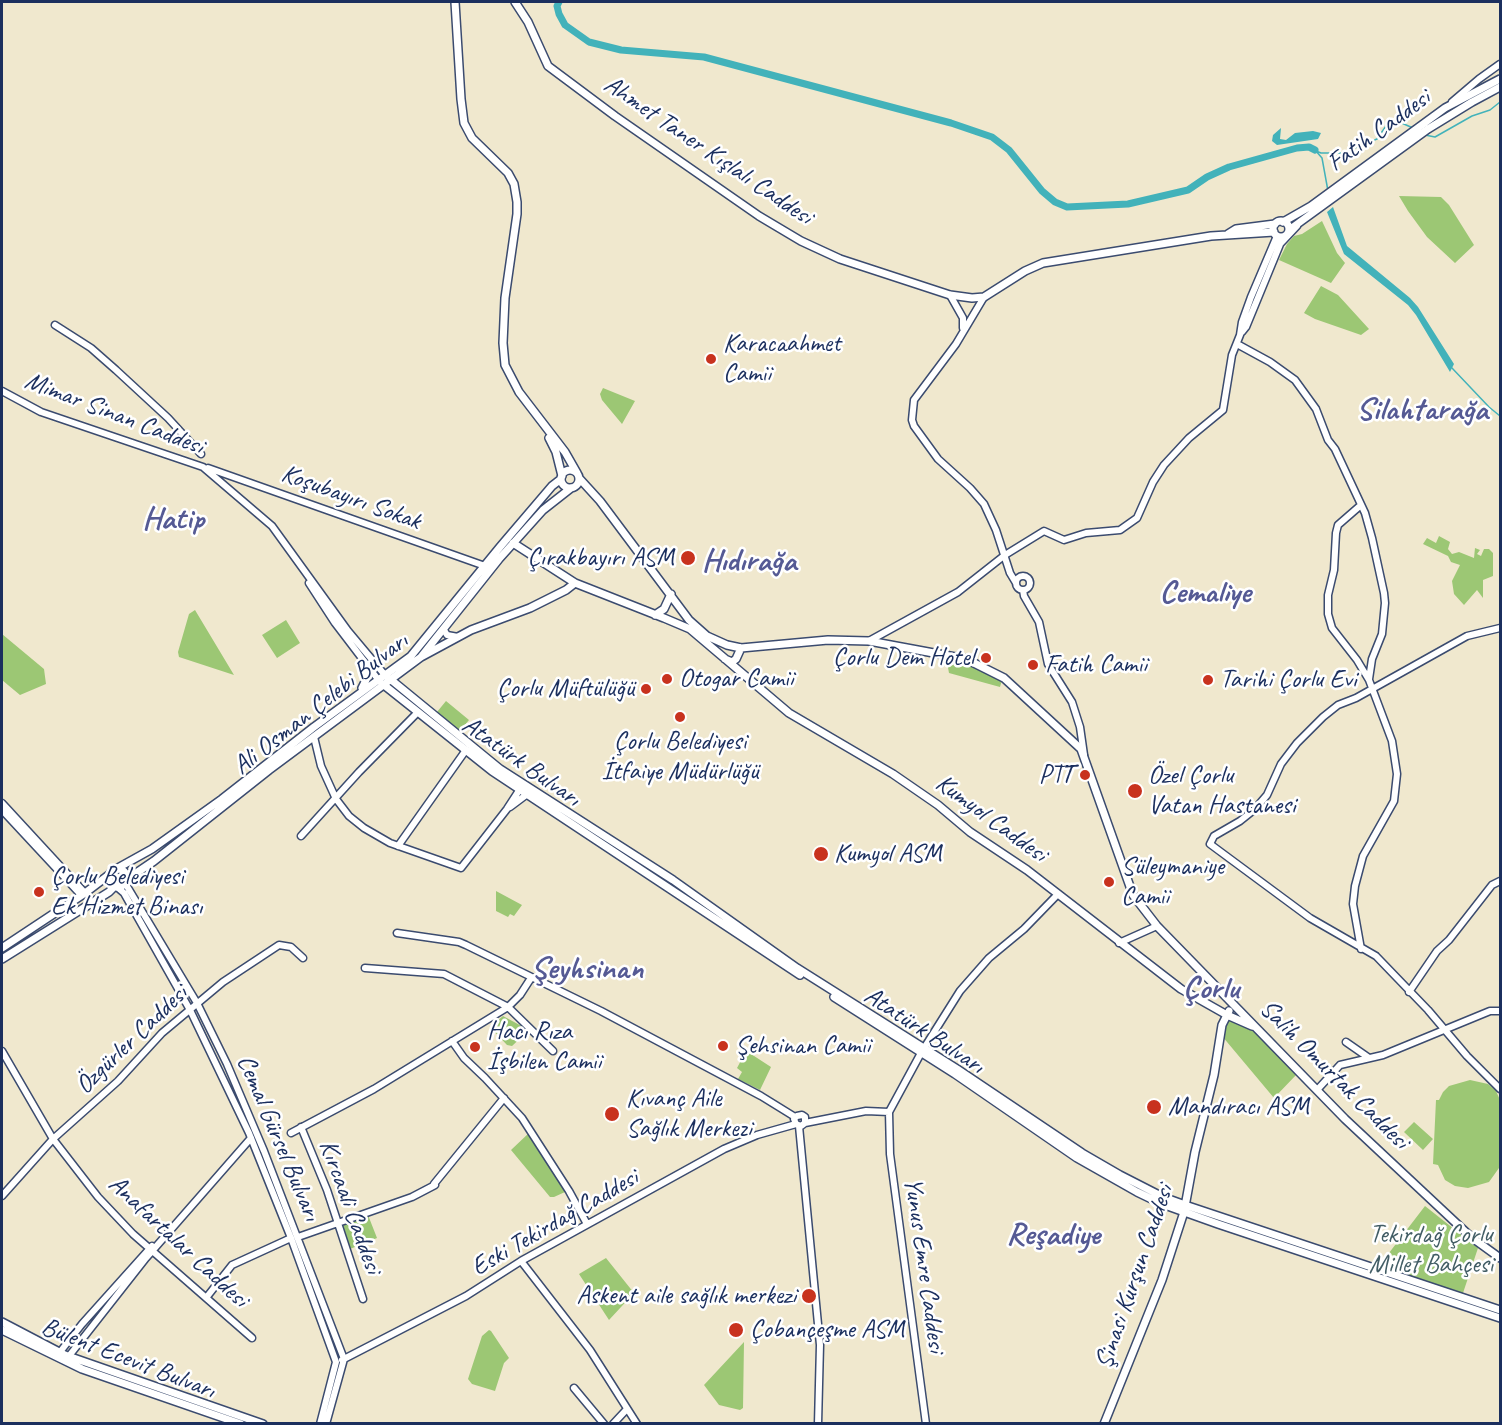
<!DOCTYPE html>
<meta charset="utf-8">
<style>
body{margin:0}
#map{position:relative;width:1502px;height:1425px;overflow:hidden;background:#f0e8ce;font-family:Caveat,sans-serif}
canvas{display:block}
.frame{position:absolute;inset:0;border:3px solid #1b2f5e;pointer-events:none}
</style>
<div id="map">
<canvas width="1502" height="1425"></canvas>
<div class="frame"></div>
</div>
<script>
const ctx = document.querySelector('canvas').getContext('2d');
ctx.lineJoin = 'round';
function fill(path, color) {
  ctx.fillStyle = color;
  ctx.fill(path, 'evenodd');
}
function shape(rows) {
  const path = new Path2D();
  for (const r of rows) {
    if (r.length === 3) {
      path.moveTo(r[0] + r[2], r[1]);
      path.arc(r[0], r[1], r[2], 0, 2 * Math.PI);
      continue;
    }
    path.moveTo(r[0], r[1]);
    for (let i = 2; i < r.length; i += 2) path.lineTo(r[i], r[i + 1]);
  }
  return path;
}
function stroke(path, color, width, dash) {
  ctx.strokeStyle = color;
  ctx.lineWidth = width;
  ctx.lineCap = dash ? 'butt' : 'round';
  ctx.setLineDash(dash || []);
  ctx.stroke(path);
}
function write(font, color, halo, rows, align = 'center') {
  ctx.font = font + ' Caveat,sans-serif';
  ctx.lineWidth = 5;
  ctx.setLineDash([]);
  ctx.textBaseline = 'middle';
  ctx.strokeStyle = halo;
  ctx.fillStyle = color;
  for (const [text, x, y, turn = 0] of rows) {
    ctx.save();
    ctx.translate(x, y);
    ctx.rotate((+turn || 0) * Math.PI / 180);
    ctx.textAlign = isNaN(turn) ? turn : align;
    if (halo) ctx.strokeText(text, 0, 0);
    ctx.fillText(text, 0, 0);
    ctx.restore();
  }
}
const green = shape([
 [1399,196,1441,197,1449,205,1474,245,1455,263,1427,237,1408,211],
 [1322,221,1337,253,1345,263,1331,283,1279,260,1287,244,1294,236,1302,234],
 [1321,286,1338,295,1369,329,1361,335,1315,319,1304,313],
 [603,388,635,401,622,424,602,400,600,394],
 [1439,536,1450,542,1448,549,1452,554,1459,552,1474,558,1475,548,1480,550,1477,554,1481,556,1484,549,1489,549,1493,553,1493,576,1483,580,1483,598,1477,590,1464,605,1454,594,1452,581,1460,565,1451,562,1448,556,1423,544,1427,538,1436,543],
 [195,610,234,675,179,657,178,652,189,614],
 [286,620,300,643,277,658,262,635],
 [2,634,44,669,46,684,20,695,2,680],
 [946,657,965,661,1002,680,1000,687,949,673],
 [446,701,469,720,460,731,437,712],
 [496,891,522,905,514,916,510,914,508,917,496,911],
 [503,1016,527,1029,528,1031,512,1046,507,1045,490,1027],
 [1227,1018,1254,1031,1297,1074,1274,1098,1222,1036],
 [745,1053,751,1054,771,1067,760,1090,738,1079,742,1072,737,1068],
 [1470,1080,1488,1084,1496,1091,1500,1100,1500,1168,1499,1168,1489,1182,1468,1188,1455,1186,1445,1180,1438,1165,1433,1164,1436,1100,1439,1100,1443,1092,1449,1086],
 [1414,1122,1433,1139,1423,1150,1404,1132],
 [530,1132,565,1192,554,1197,550,1197,511,1150],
 [1425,1206,1478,1248,1463,1293,1379,1266],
 [368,1215,377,1238,350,1249,342,1225],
 [606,1258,634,1293,609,1320,579,1274],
 [489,1330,491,1331,509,1358,504,1363,495,1391,472,1384,468,1379,482,1336],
 [744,1342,743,1408,740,1410,719,1405,704,1385]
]);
const water = shape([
 [1281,128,1280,139,1286,140,1295,133,1313,131,1321,133,1318,139,1277,145,1272,141,1273,135],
 [1333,207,1347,246,1410,298,1418,307,1454,364,1450,372,1416,315,1408,305,1344,254,1327,212]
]);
const stream = shape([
 [1425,135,1435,137,1472,116,1490,110,1500,102],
 [1315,150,1322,158,1328,191],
 [1316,151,1321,153,1342,153,1377,139,1386,126,1397,121,1413,128],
 [1452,368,1489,407,1500,416]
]);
const river = shape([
 [559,2,557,6,559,14,565,25,589,42,621,50,704,57,951,123,992,137,1009,150,1042,191,1055,202,1067,207,1128,204,1188,190,1207,177,1229,167,1297,148,1309,147,1315,150]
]);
const secondary = shape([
 [1452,102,1479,79,1500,64],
 [1281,243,1297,226],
 [950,295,963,318,963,328],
 [984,297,956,344,914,400,912,420,914,426,938,459,970,488,984,504,996,530,1010,573,1016,583],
 [55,325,91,348,116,370,168,418,201,454],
 [1242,332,1246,327,1283,237],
 [1237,344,1270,362,1295,380,1316,409,1328,440,1335,449,1365,513,1372,538,1384,593,1385,603,1382,634,1372,659,1369,679],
 [2,391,41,412,203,467,272,526,348,631,384,674],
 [208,468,485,566],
 [1023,583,7],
 [309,583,335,623,380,682],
 [1023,590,1024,596,1039,622,1048,664,1072,702,1080,727,1084,755],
 [1500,628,1467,636,1356,698,1338,705,1323,717,1297,743,1281,764,1267,795,1255,809,1240,821,1214,836,1210,844,1310,918,1376,956,1428,1010,1467,1056,1500,1089],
 [444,630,447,635,458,637],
 [869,641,958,592,1005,555,1044,531,1064,540,1086,533,1120,530,1137,518,1153,482,1164,465,1189,438,1223,410,1232,355,1240,335,1242,322,1251,297,1277,236],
 [314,737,321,766,336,799,349,816,364,828,390,843,461,868,507,809,522,786],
 [2,803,85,893],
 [510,807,530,792],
 [2,810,81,895],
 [301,836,359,772,418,712],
 [398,846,466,750],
 [125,883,197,1003,227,1064,264,1151,344,1359,326,1424],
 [117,887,124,893,190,1010,249,1133,291,1238,336,1362,320,1424],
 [397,933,459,942,466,945,601,1011,761,1096,795,1117],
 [1119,943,1157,926],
 [1361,949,1353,904,1355,886,1363,856,1394,801,1397,774,1392,741,1369,680,1357,660,1332,628,1328,614,1328,595,1334,570,1336,533,1338,525,1361,505],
 [365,968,444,974,508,1007],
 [1409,992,1437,951,1449,940,1492,885,1500,881],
 [508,1007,553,1051],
 [452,1041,464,1058,485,1078,522,1118,569,1191,587,1224],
 [1346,1042,1369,1058],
 [2,1051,53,1139,98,1197,133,1234,252,1338],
 [1317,1090,1340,1065,1383,1055,1490,1011,1500,1011],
 [805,1123,805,1117,802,1115,797,1116,794,1119,796,1124,801,1126,805,1123,866,1111,889,1112],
 [799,1126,820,1345,818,1424],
 [301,1127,327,1190,363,1299],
 [291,1133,374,1089,508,1007,520,995,531,978],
 [434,1184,504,1098],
 [2,1196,53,1139,118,1081,162,1033,223,982,279,945,291,947,303,958],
 [298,1237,412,1197,435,1185],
 [521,1261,590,1350,637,1424],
 [206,1298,232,1265,291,1238],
 [60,1352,82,1324,152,1246],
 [69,1356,146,1258,251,1138],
 [342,1360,466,1296,521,1261,724,1149,757,1135,796,1124],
 [574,1388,604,1424],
 [613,1424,627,1409],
 [926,1424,890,1154,889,1112,921,1053,960,991,989,958,1024,929,1058,894]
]);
const primary = shape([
 [455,2,461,99,464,123,472,138,508,173,514,184,517,202,517,214,505,298,503,343,505,365,519,392,565,452,577,473],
 [515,2,528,22,548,66,615,116,759,216,801,241,840,259,950,295,972,298,984,297,1025,271,1043,263,1211,236,1274,232],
 [1281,229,8],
 [1283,222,1311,206,1445,108,1500,79],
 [1289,230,1428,129,1472,102,1500,87],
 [1228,234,1236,229,1275,224],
 [549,438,556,452,562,476],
 [570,479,9],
 [579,478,600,501,689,620,707,636,727,645,741,648,828,640,869,641,966,659,1004,678,1081,749,1133,895,1157,926,1345,1119,1471,1237,1500,1258],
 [513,543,575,583],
 [655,615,664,609,671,594],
 [421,657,471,630,530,608,566,590,575,583,664,618,690,629,789,713,893,774,938,805,970,832,1027,870,1181,989,1227,1015,1252,1026],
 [725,659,732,662,736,659,741,648],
 [384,674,500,769,673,880,797,968,957,1069,1082,1153,1120,1175,1163,1197,1185,1205,1500,1310],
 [384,685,492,771,800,975],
 [362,688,366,680,366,664],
 [116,869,152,849,222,799,314,727,411,656,500,547,552,486,561,479],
 [118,878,9],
 [126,880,154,861,269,770,421,657,499,559,543,510,571,488],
 [2,948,85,893,110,874],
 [2,959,109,892,115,886],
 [834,997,955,1074,1077,1158,1137,1192,1162,1204,1218,1224,1500,1318],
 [2,1322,65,1355,263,1424],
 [2,1330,82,1369,241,1424],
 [1104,1424,1162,1280,1184,1212,1195,1152,1214,1075,1222,1025,1229,1011]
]);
const markers = [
 [711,359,6,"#c8321e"],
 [688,558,8,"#c8321e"],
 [986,658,6,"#c8321e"],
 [1033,665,6,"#c8321e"],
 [667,679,6,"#c8321e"],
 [1208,680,6,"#c8321e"],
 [646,689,6,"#c8321e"],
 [680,717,6,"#c8321e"],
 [1085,775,6,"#c8321e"],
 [1135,791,8,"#c8321e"],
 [821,854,8,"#c8321e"],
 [1109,882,6,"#c8321e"],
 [39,892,6,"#c8321e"],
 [723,1046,6,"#c8321e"],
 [475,1047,6,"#c8321e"],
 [1154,1107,8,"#c8321e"],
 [612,1114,8,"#c8321e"],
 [809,1296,8,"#c8321e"],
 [736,1330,8,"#c8321e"]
];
const streetNames = [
 ["Fatih Caddesi",1379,131,-36],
 ["Ahmet Taner Kışlalı Caddesi",708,151,34],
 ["Mimar Sinan Caddesi",114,414,21],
 ["Koşubayırı Sokak",351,498,20],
 ["Ali Osman Çelebi Bulvarı",321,704,-38],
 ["Atatürk Bulvarı",521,762,35],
 ["Kumyol Caddesi",991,819,36],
 ["Atatürk Bulvarı",924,1031,33],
 ["Özgürler Caddesi",132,1040,-44],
 ["Salih Omurtak Caddesi",1334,1075,45],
 ["Cemal Gürsel Bulvarı",278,1138,67],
 ["Kırcaali Caddesi",350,1207,70],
 ["Eski Tekirdağ Caddesi",555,1223,-30],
 ["Anafartalar Caddesi",178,1242,43],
 ["Yunus Emre Caddesi",924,1265,82],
 ["Şinasi Kurşun Caddesi",1135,1277,-71],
 ["Bülent Ecevit Bulvarı",128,1359,21]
];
const poiNames = [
 ["Karacaahmet",723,344],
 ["Camii",723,374],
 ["Çırakbayırı ASM",674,558,"right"],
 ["Çorlu Dem Hotel",974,658,"right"],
 ["Fatih Camii",1045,665],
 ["Otogar Camii",679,679],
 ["Tarihi Çorlu Evi",1220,680],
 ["Çorlu Müftülüğü",634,689,"right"],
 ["Çorlu Belediyesi",680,742,"center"],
 ["İtfaiye Müdürlüğü",680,772,"center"],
 ["PTT",1073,775,"right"],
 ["Özel Çorlu",1148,776],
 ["Vatan Hastanesi",1148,806],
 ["Kumyol ASM",834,854],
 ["Süleymaniye",1121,867],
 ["Camii",1121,897],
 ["Çorlu Belediyesi",51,877],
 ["Ek Hizmet Binası",51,907],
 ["Hacı Rıza",487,1032],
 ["İşbilen Camii",487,1062],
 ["Şehsinan Camii",735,1046],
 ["Kıvanç Aile",626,1099],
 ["Sağlık Merkezi",626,1129],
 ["Mandıracı ASM",1168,1107],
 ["Askent aile sağlık merkezi",796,1296,"right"],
 ["Çobançeşme ASM",750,1330]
];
const parkNames = [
 ["Tekirdağ Çorlu",1431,1235],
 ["Millet Bahçesi",1431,1265]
];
const districtNames = [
 ["Silahtarağa",1422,411],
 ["Hatip",173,520],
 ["Hıdırağa",749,562],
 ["Cemaliye",1205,594],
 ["Şeyhsinan",587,970],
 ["Çorlu",1211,990],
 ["Reşadiye",1053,1236]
];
fill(green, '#9cc774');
fill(water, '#42b2ba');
stroke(stream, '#42b2ba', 1.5);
stroke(river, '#42b2ba', 7);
stroke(secondary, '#3b4b6f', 9);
stroke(primary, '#3b4b6f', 10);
stroke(secondary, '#fff', 6);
stroke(primary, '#fff', 7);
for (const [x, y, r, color] of markers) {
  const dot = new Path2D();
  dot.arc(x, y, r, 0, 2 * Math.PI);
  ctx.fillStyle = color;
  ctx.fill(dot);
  stroke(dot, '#fff', 2);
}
write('26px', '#1b2f5e', '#fff', streetNames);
write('26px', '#1b2f5e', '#fff', poiNames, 'left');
write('26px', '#425d65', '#fff', parkNames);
write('bold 32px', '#555a94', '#fff', districtNames);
</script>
